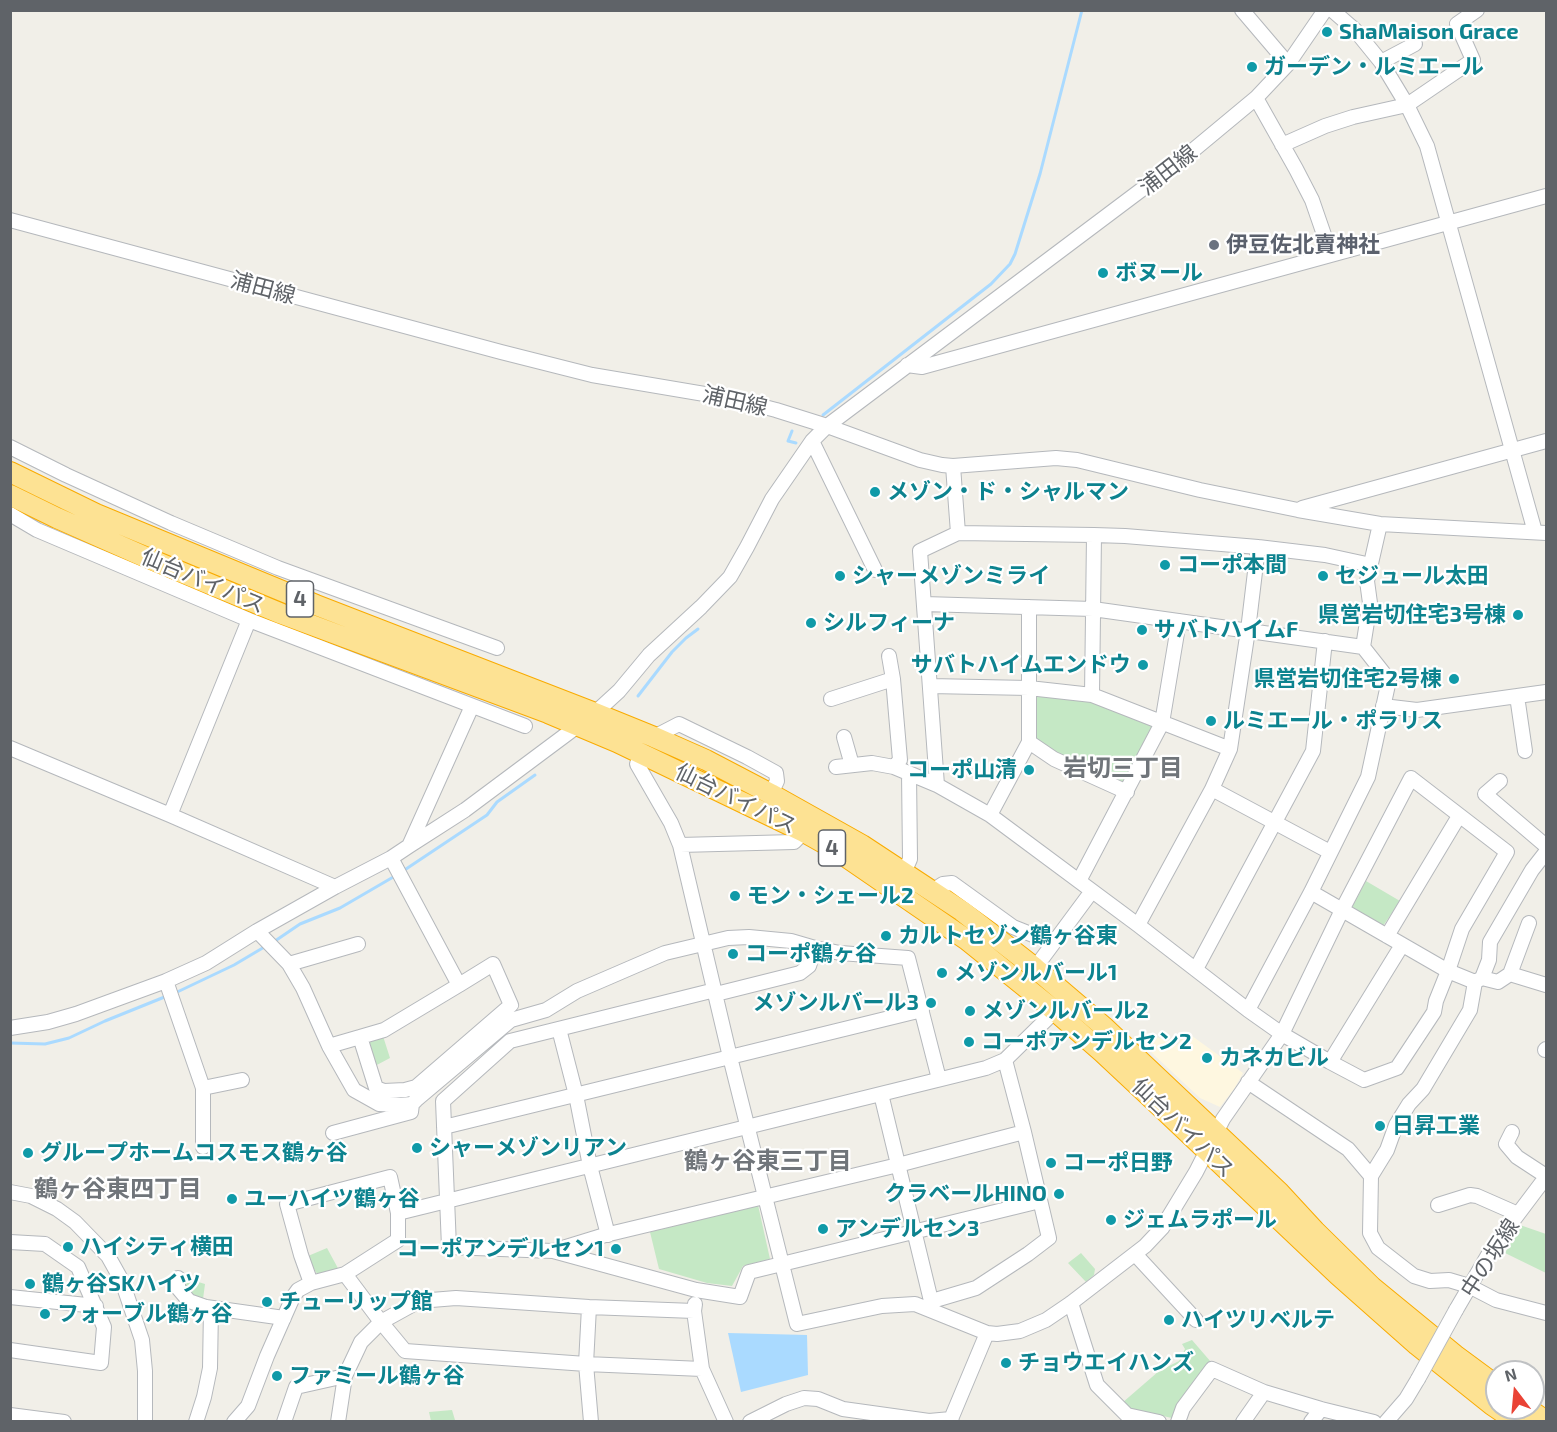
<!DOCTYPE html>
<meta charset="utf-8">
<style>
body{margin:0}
#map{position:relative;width:1557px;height:1432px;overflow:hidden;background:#f1efe8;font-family:"Exo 2",sans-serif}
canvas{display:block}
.frame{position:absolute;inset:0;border:12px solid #5f6368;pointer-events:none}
.north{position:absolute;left:1485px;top:1360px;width:60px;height:60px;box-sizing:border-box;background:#fff;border:2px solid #bfc1c3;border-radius:50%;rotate:344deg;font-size:16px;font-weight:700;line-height:24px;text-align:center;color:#5f6368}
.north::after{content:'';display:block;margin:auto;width:21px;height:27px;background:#ea4335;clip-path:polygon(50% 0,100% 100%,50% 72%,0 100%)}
</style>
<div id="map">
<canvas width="1557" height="1432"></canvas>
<div class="frame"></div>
<div class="north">N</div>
</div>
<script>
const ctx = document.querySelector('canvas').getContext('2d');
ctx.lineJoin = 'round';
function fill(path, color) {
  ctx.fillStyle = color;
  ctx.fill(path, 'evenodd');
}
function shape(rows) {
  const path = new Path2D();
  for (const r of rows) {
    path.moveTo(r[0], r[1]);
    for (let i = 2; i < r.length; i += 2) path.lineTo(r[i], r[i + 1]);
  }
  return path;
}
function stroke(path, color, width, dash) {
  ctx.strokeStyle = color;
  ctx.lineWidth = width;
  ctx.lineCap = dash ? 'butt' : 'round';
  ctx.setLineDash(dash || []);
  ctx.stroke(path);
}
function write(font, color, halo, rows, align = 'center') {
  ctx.font = font + ' "Exo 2","Noto Sans JP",sans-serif';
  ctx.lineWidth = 4.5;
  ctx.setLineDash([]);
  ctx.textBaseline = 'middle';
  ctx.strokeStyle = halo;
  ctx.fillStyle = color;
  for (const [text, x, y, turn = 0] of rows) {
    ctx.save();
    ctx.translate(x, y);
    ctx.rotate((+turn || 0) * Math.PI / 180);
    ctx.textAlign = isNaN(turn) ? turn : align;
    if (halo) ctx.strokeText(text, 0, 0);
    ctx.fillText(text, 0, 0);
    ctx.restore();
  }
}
const commercial = shape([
 [1141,1031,1177,1045,1188,1033,1243,1073,1234,1089,1220,1107,1200,1098,1155,1056,1137,1037]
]);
const green = shape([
 [1035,694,1086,699,1149,722,1155,729,1124,786,1119,786,1034,741],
 [1366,881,1400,901,1383,926,1352,907],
 [382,1033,390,1058,373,1067,367,1037],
 [758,1205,770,1259,743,1266,732,1286,707,1283,659,1269,650,1232],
 [1520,1225,1546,1234,1546,1273,1505,1253],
 [327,1248,340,1272,319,1277,309,1261,308,1256],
 [1081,1253,1095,1269,1094,1275,1086,1282,1068,1263],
 [182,1277,205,1284,203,1299,187,1293],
 [1192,1340,1211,1362,1179,1406,1176,1415,1172,1418,1126,1408,1122,1403,1159,1371,1179,1361,1185,1349,1182,1344],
 [452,1410,455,1420,457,1421,431,1421,429,1412]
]);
const water = shape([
 [728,1333,807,1335,808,1375,741,1392]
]);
const stream = shape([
 [823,415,991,284,1010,264,1015,254,1040,174,1082,10],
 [792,431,788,441,796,443],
 [638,696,672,652,686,638,698,629],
 [403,871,487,815,497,802,535,775],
 [275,941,300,924,340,908,395,876],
 [173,994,234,965,266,946],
 [10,1043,45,1044,69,1038,105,1021,167,996]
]);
const minor = shape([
 [1242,10,1288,64],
 [1332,10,1355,30,1381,62,1407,105,1427,146,1535,532],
 [1381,62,1415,44],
 [1256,98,1296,169,1312,200,1331,255],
 [1282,145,1325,126,1353,117,1407,105,1473,60,1457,24,1477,10],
 [10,220,501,352,592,375,734,399,776,410,827,426,920,460,942,465,953,466,1056,458,1077,460,1200,490,1298,510,1380,524,1546,533],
 [907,365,922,367,1546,196],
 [812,441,875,570],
 [10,447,66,475,171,523,278,568,497,648],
 [953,466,958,533],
 [1302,508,1546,441],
 [10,514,37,530,249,620,525,726],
 [924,604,1093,609,1363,647,1389,680,1368,777,1311,892,1248,1010],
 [1363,647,1370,603,1367,581,1380,524],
 [889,656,893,679,900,760,894,767],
 [930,686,1029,688,1092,695,1230,749],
 [1092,695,1094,535],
 [1517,696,1525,751],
 [831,699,893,679],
 [1383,706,1417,710,1546,692],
 [654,737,679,724,747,757,776,773,777,781,771,794],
 [844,737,852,765],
 [1029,742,1054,759,1127,792],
 [10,748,170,815,335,887],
 [642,753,637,764,671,823,680,845,730,1057,797,1324,882,1306,915,1304,987,1333,997,1334,1020,1331,1046,1320,1071,1303,1145,1246,1162,1228,1196,1172,1223,1119,1282,1034,1342,910,1411,778,1507,852,1462,929,1448,971,1436,1001,1434,1012,1397,1068,1364,1080,1330,1062,1282,1034,1248,1010,1138,925,990,815,937,785,894,767,872,763,836,767],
 [1500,781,1485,794,1546,846],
 [937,785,920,551,958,533,1094,535,1125,536,1258,547,1325,555,1371,565],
 [1212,789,1330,852],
 [170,815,249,620],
 [990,815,1029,742,1029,607],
 [680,845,794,842,804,832],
 [409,846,472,706],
 [391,858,459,985,384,1030,360,1037,376,1088,384,1091,405,1090,416,1087,511,1005,493,964,459,985],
 [904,873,910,859,909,773],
 [1079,881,1162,723,1179,621],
 [932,891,943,884,952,883,1013,927,1053,943],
 [1311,892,1448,971,1475,982],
 [1529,923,1510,974,1498,982,1482,978,1489,960,1490,942,1532,870,1546,852],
 [1138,925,1212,789,1230,749,1248,630,1258,547],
 [257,931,289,964,303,988,329,1046,354,1090,379,1104,401,1105,412,1104],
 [1387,936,1459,816],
 [289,964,358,944],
 [1035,968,1092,891],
 [1196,969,1313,751,1325,641],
 [1510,974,1546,985],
 [166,981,203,1088,203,1147],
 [715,990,510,1041,443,1101,449,1247,553,1251,696,1290,740,1297,749,1272,1040,1201],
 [716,994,800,973,809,966,815,948],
 [10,1028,48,1022,76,1014,166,981,206,963,257,931,335,887,391,858,409,846,465,810,595,713,619,691,649,655,701,607,730,577,747,547,772,499,812,441,827,426,1185,157,1256,98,1288,64,1325,10],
 [559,1029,576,1095,590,1166,608,1235],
 [329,1046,360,1037],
 [1545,1050,1546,1049],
 [1330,1062,1402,945],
 [1248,1082,1348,1149,1371,1176,1370,1233,1378,1248,1414,1276,1430,1281,1449,1280,1469,1286,1496,1300,1546,1313],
 [203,1088,242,1080],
 [881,1094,933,1309],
 [444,1127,922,1010],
 [1512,1132,1506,1144,1517,1157,1546,1176],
 [333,1133,411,1112,412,1104,416,1100,511,1020,546,1010,577,991,665,953,728,938,749,937,791,941,815,948,840,953,908,958,939,1079],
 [1371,1176,1387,1150,1396,1125,1409,1104,1423,1089,1470,1010,1475,982,1482,978],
 [10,1192,31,1196,57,1209,75,1222,108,1256,122,1281,142,1340,145,1371,145,1422],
 [1438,1205,1470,1195,1477,1196,1518,1214],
 [398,1213,986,1068,1005,1060,1055,1011],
 [10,1242,45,1244,78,1267,104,1327,101,1363,10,1350],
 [553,1251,605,1235,898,1165,1024,1132],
 [1135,1254,1196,1320],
 [345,1274,381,1322,405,1351,586,1364,702,1369],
 [178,1278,178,1288,189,1301,206,1307,284,1318],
 [10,1297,96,1306],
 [932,1301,976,1288,1028,1254,1049,1238,1024,1132,1005,1060],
 [1071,1303,1097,1385,1127,1415,1159,1422],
 [695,1304,694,1311,702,1369,726,1422],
 [589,1307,586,1364,591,1422],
 [1456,1310,1491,1250,1546,1177],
 [10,1415,64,1422],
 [196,1422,204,1397,210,1368,211,1308],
 [234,1422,248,1406,267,1356,293,1297,298,1290,311,1283,345,1274,398,1240,398,1213,390,1177,287,1204,301,1255,311,1283],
 [284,1422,296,1387,345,1376],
 [338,1422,345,1376,361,1342,381,1322,419,1301,456,1298,589,1307,694,1311],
 [750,1422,786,1404,804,1398,818,1399,843,1409,929,1421,951,1419],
 [952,1422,951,1419,987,1333],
 [1178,1422,1183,1408,1212,1369,1264,1392,1321,1409,1374,1422],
 [1243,1422,1264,1392],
 [1311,1422,1321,1409],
 [1386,1422,1406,1399,1418,1379]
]);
const highway = shape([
 [10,472,96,514,316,605,595,713,654,737,706,760,771,794,862,845,962,911,1035,968,1103,1026,1279,1192,1315,1231,1372,1287,1455,1355,1497,1386],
 [10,495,57,518,152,560,282,614,548,713,617,742,804,832,836,850,967,940,1055,1011,1102,1052,1149,1096,1338,1275,1417,1345,1492,1405,1517,1422],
 [1527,1408,1546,1421]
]);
const minorBridge = shape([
 [1418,1379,1456,1310]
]);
const markers = [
 [1327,32,6,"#0f9aa8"],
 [1252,67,6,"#0f9aa8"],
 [1214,245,6,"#6b7280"],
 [1103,273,6,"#0f9aa8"],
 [875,492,6,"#0f9aa8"],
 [1165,565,6,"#0f9aa8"],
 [840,576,6,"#0f9aa8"],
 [1323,576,6,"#0f9aa8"],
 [1518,615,6,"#0f9aa8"],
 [811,623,6,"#0f9aa8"],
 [1142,630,6,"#0f9aa8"],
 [1143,665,6,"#0f9aa8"],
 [1454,679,6,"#0f9aa8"],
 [1211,721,6,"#0f9aa8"],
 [1029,770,6,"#0f9aa8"],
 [735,896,6,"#0f9aa8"],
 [886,936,6,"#0f9aa8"],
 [733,954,6,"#0f9aa8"],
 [942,973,6,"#0f9aa8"],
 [931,1003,6,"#0f9aa8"],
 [970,1011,6,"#0f9aa8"],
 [969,1042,6,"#0f9aa8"],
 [1207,1058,6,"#0f9aa8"],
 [1380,1126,6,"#0f9aa8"],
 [417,1148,6,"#0f9aa8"],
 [28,1153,6,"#0f9aa8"],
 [1051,1163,6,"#0f9aa8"],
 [1059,1194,6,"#0f9aa8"],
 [232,1199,6,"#0f9aa8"],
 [1111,1220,6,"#0f9aa8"],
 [823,1229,6,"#0f9aa8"],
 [68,1247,6,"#0f9aa8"],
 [616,1249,6,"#0f9aa8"],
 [30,1284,6,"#0f9aa8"],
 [267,1302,6,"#0f9aa8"],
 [45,1314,6,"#0f9aa8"],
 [1169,1320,6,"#0f9aa8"],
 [1006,1363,6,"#0f9aa8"],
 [277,1376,6,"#0f9aa8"]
];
const shields = [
 [300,599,27],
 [832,848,27]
];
const shieldNames = [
 ["4",300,599],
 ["4",832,848]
];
const cultureNames = [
 ["ShaMaison Grace",1339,32],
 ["ガーデン・ルミエール",1264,67],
 ["ボヌール",1115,273],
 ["メゾン・ド・シャルマン",887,492],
 ["コーポ本間",1177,565],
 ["シャーメゾンミライ",852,576],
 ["セジュール太田",1335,576],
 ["県営岩切住宅3号棟",1506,615,"right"],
 ["シルフィーナ",823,623],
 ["サバトハイムF",1154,630],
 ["サバトハイムエンドウ",1131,665,"right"],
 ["県営岩切住宅2号棟",1442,679,"right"],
 ["ルミエール・ポラリス",1223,721],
 ["コーポ山清",1017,770,"right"],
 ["モン・シェール2",747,896],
 ["カルトセゾン鶴ヶ谷東",898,936],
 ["コーポ鶴ヶ谷",745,954],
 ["メゾンルバール1",954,973],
 ["メゾンルバール3",919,1003,"right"],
 ["メゾンルバール2",982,1011],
 ["コーポアンデルセン2",981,1042],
 ["カネカビル",1219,1058],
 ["日昇工業",1392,1126],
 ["シャーメゾンリアン",429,1148],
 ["グループホームコスモス鶴ヶ谷",40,1153],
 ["コーポ日野",1063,1163],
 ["クラベールHINO",1047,1194,"right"],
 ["ユーハイツ鶴ヶ谷",244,1199],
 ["ジェムラポール",1123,1220],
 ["アンデルセン3",835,1229],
 ["ハイシティ横田",80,1247],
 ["コーポアンデルセン1",604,1249,"right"],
 ["鶴ヶ谷SKハイツ",42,1284],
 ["チューリップ館",279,1302],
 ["フォーブル鶴ヶ谷",57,1314],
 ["ハイツリベルテ",1181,1320],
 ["チョウエイハンズ",1018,1363],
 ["ファミール鶴ヶ谷",289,1376]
];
const streetNames = [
 ["浦田線",1168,170,-38],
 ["浦田線",263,288,15],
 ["浦田線",735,401,13],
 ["仙台バイパス",203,581,23],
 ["仙台バイパス",736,799,26],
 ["仙台バイパス",1183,1128,44],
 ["中の坂線",1490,1258,-57]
];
const worshipNames = [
 ["伊豆佐北賣神社",1226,245]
];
const neighbourhoodNames = [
 ["岩切三丁目",1123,768],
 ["鶴ヶ谷東三丁目",768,1161],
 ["鶴ヶ谷東四丁目",118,1189]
];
fill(commercial, '#fef7e0');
fill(green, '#c5e8c5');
fill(water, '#aadaff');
stroke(stream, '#aadaff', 3);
stroke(minor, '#b5b8bc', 16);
stroke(highway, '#f9ab00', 22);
stroke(minor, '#fff', 14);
stroke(highway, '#fde293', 20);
stroke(minorBridge, '#b5b8bc', 16, []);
stroke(minorBridge, '#fff', 14);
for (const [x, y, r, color] of markers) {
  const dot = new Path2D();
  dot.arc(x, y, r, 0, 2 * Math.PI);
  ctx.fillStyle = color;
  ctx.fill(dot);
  stroke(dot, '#fff', 2);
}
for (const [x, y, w] of shields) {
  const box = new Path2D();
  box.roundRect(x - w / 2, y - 18, w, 36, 4.5);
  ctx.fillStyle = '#fff';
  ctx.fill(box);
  stroke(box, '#5f6368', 1.5);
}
write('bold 21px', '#5f6368', null, shieldNames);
write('bold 22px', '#0d838f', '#fff', cultureNames, 'left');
write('22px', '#5f6368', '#fff', streetNames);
write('bold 22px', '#5b616d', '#fff', worshipNames, 'left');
write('bold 24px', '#70757a', '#fff', neighbourhoodNames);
</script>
